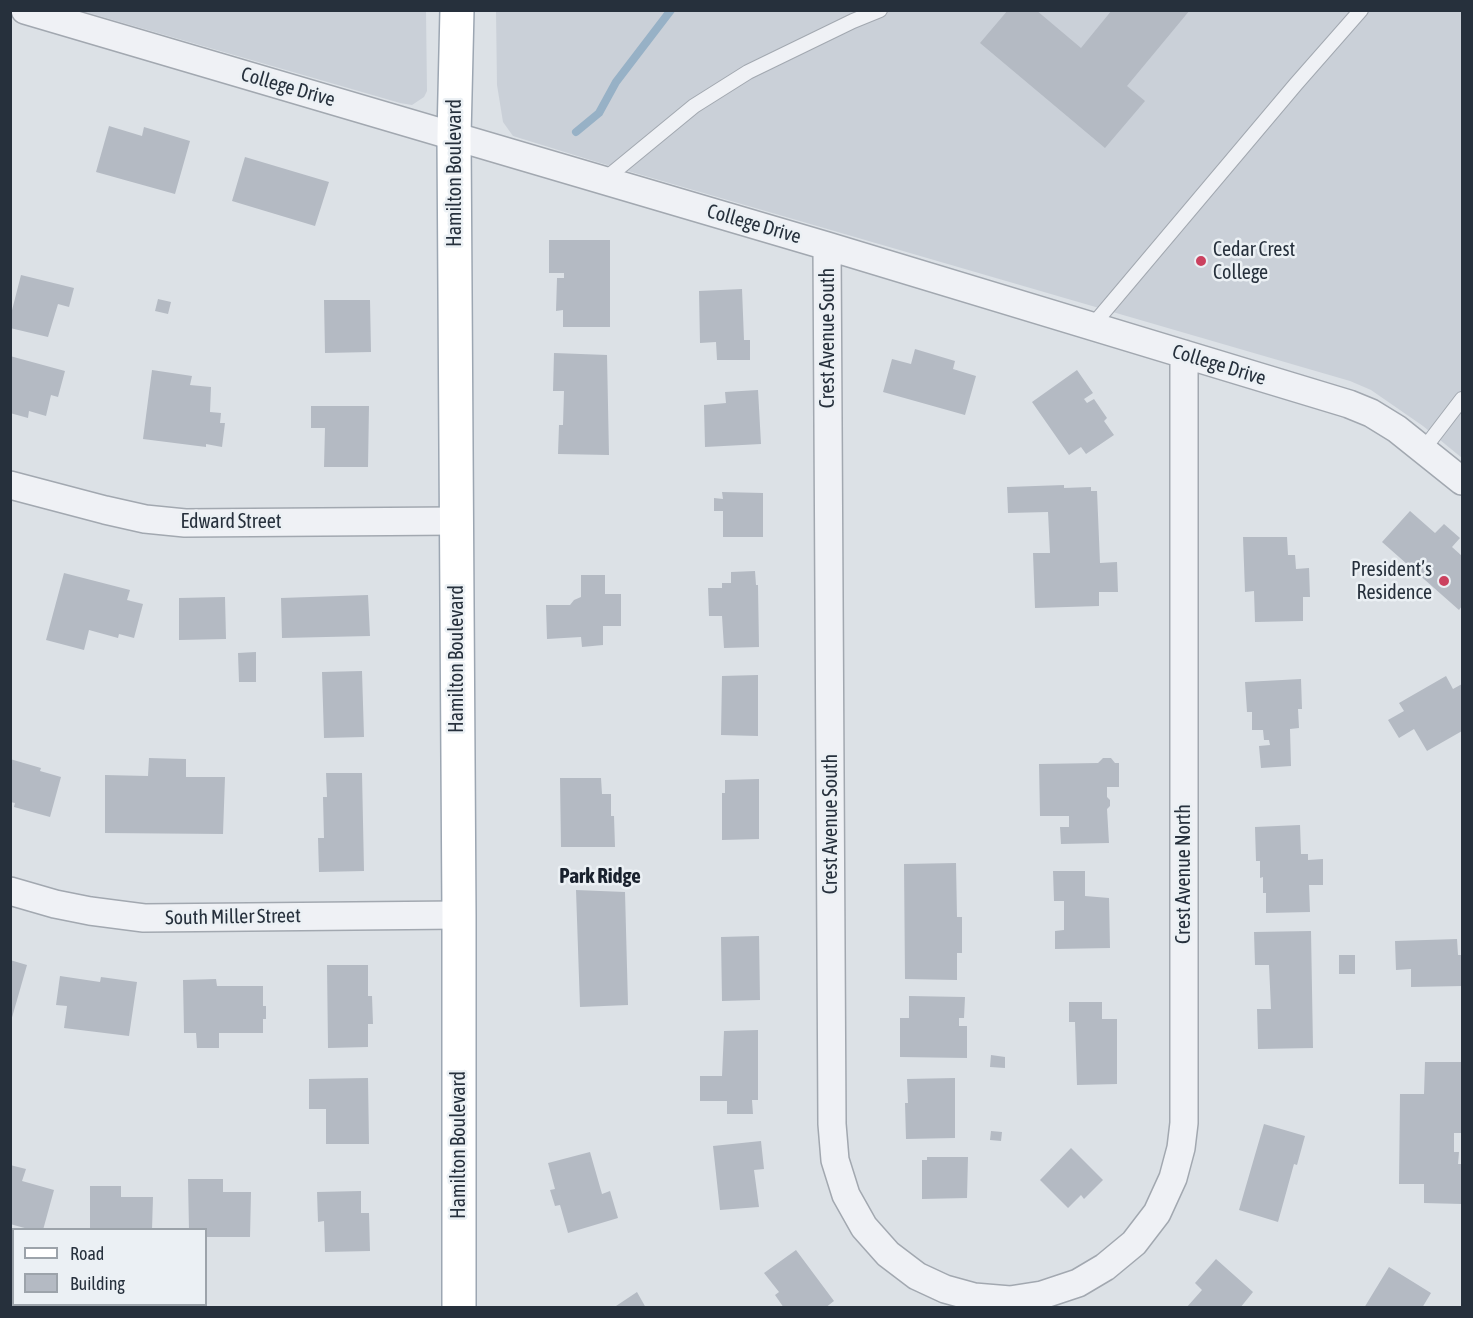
<!DOCTYPE html>
<meta charset="utf-8">
<style>
body{margin:0}
#map{position:relative;width:1473px;height:1318px;overflow:hidden;background:#dce1e6;font-family:"Asap Condensed",sans-serif}
canvas{display:block}
.frame{position:absolute;inset:0;border:12px solid #26303c;pointer-events:none}
.legend{position:absolute;left:12px;top:1228px;width:195px;height:78px;box-sizing:border-box;background:#ebf0f4;border:2px solid #9ca3aa;margin:0;padding:8px 10px;list-style:none;font-size:18px;color:#26303c}
.legend li{display:flex;align-items:center;gap:12px;height:30px}
.legend b{width:30px;border:2px solid #9ca3aa}
</style>
<div id="map">
<canvas width="1473" height="1318"></canvas>
<div class="frame"></div>
<ul class="legend">
<li><b style="height:8px;background:#fff"></b>Road</li>
<li><b style="height:16px;background:#b4bac3"></b>Building</li>
</ul>
</div>
<script>
const ctx = document.querySelector('canvas').getContext('2d');
ctx.lineJoin = 'round';
function fill(path, color) {
  ctx.fillStyle = color;
  ctx.fill(path, 'evenodd');
}
function shape(rows) {
  const path = new Path2D();
  for (const r of rows) {
    path.moveTo(r[0], r[1]);
    for (let i = 2; i < r.length; i += 2) path.lineTo(r[i], r[i + 1]);
  }
  return path;
}
function stroke(path, color, width, dash) {
  ctx.strokeStyle = color;
  ctx.lineWidth = width;
  ctx.lineCap = dash ? 'butt' : 'round';
  ctx.setLineDash(dash || []);
  ctx.stroke(path);
}
function write(font, color, halo, rows, align = 'center') {
  ctx.font = font + ' "Asap Condensed",sans-serif';
  ctx.lineWidth = 5;
  ctx.setLineDash([]);
  ctx.textBaseline = 'middle';
  ctx.strokeStyle = halo;
  ctx.fillStyle = color;
  for (const [text, x, y, turn = 0] of rows) {
    ctx.save();
    ctx.translate(x, y);
    ctx.rotate((+turn || 0) * Math.PI / 180);
    ctx.textAlign = isNaN(turn) ? turn : align;
    if (halo) ctx.strokeText(text, 0, 0);
    ctx.fillText(text, 0, 0);
    ctx.restore();
  }
}
const built = shape([
 [82,11,426,11,427,91,424,97,412,105,400,103],
 [496,11,1462,11,1462,458,1423,426,1371,390,1350,381,597,162,513,136,503,122,497,85]
]);
const stream = shape([
 [576,132,599,113,616,82,671,10]
]);
const building = shape([
 [1008,10,1036,10,1081,48,1112,10,1190,10,1127,86,1145,101,1105,148,980,43],
 [109,126,142,136,144,127,190,141,175,194,96,172],
 [245,157,329,182,315,226,232,201],
 [549,240,610,240,610,327,563,327,563,310,556,311,557,278,564,278,564,273,549,273],
 [21,275,74,288,69,307,58,304,48,337,10,328,10,318],
 [742,289,744,340,750,340,750,360,717,360,716,342,700,343,699,291],
 [158,299,171,302,168,314,155,311],
 [324,300,370,300,371,352,325,353],
 [915,349,955,361,953,369,976,376,965,415,883,392,892,359,911,364],
 [554,353,607,355,609,455,558,454,559,425,563,425,564,391,553,391],
 [10,356,65,371,58,397,51,395,46,416,29,411,28,418,10,413],
 [152,370,192,376,190,385,211,387,210,412,221,413,220,423,225,423,222,447,206,444,206,447,143,439],
 [1077,370,1093,393,1084,399,1087,403,1094,399,1107,418,1104,421,1114,435,1086,454,1081,447,1069,455,1032,402],
 [758,390,761,444,705,447,704,405,726,403,725,392],
 [311,406,369,406,368,467,324,467,325,428,311,428],
 [1064,485,1064,488,1091,487,1091,491,1097,491,1100,563,1117,562,1118,592,1099,592,1099,606,1035,608,1033,553,1050,553,1048,512,1008,513,1007,487],
 [722,492,763,493,763,537,723,537,723,511,714,511,714,498,723,499],
 [1410,511,1435,533,1444,524,1460,538,1452,547,1462,556,1462,606,1459,610,1382,542],
 [1243,537,1287,537,1288,555,1295,555,1296,569,1309,568,1310,597,1303,597,1303,621,1255,622,1254,591,1245,592],
 [755,571,756,585,758,585,759,647,724,648,722,616,709,616,708,588,722,588,722,583,731,583,731,572],
 [64,573,130,590,127,600,143,604,134,638,119,634,118,638,89,630,84,650,46,640],
 [581,575,605,575,605,594,621,594,621,626,603,626,603,645,582,647,581,637,547,639,546,605,570,605,574,600,581,597],
 [368,595,370,636,282,638,281,598],
 [225,597,226,639,179,640,179,598],
 [256,652,256,682,239,682,238,653],
 [362,671,364,737,324,738,322,672],
 [758,675,758,736,721,735,722,676],
 [1446,676,1453,689,1462,684,1462,731,1427,751,1414,729,1399,738,1388,720,1404,711,1399,703],
 [1301,679,1302,709,1298,709,1299,728,1290,729,1291,766,1261,768,1259,746,1270,745,1269,740,1264,740,1263,730,1252,730,1252,712,1247,712,1245,682],
 [149,758,186,759,186,777,225,777,223,834,105,833,105,775,148,776],
 [1103,758,1111,758,1115,763,1119,763,1119,787,1107,787,1107,797,1110,800,1110,806,1107,809,1109,843,1061,844,1060,827,1069,827,1069,816,1040,816,1039,764,1098,763],
 [10,759,41,768,40,771,61,777,50,817,14,807,15,803,10,802],
 [326,773,362,773,364,871,319,872,318,838,324,838,323,797,327,797],
 [560,778,601,778,602,794,611,794,611,816,614,816,615,847,561,847],
 [759,779,759,839,722,840,722,793,725,793,725,780],
 [1300,825,1301,854,1308,854,1308,860,1323,859,1323,885,1309,885,1310,912,1266,913,1266,893,1263,893,1263,877,1260,878,1260,861,1256,861,1255,827],
 [956,863,957,917,962,917,962,953,957,953,957,980,905,979,904,864],
 [1053,871,1085,871,1085,896,1109,898,1110,948,1055,949,1055,931,1064,930,1064,901,1054,901],
 [576,890,625,892,628,1005,580,1007],
 [1311,931,1313,1048,1258,1049,1257,1009,1271,1009,1269,965,1255,965,1254,932],
 [759,936,760,1000,722,1001,721,937],
 [1457,939,1458,955,1462,955,1462,986,1411,987,1411,969,1396,970,1395,941],
 [1339,955,1355,955,1355,974,1339,974],
 [10,960,27,965,11,1021,10,1021],
 [327,965,368,965,368,996,372,996,373,1024,368,1024,368,1047,328,1048],
 [60,976,100,982,101,977,137,982,129,1036,64,1028,67,1006,56,1005],
 [216,979,217,986,263,986,263,1006,266,1006,266,1019,263,1019,263,1033,219,1033,219,1048,197,1048,196,1033,184,1033,183,980],
 [909,996,965,997,964,1018,959,1018,959,1026,967,1026,967,1058,900,1057,900,1018,909,1018],
 [1069,1002,1102,1002,1102,1019,1117,1019,1117,1084,1077,1085,1075,1022,1069,1022],
 [758,1030,758,1100,752,1100,753,1114,727,1114,727,1101,700,1101,700,1076,722,1076,724,1031],
 [991,1055,1005,1057,1005,1068,990,1067],
 [1425,1062,1462,1062,1462,1133,1454,1133,1454,1152,1459,1152,1458,1164,1462,1164,1462,1204,1424,1203,1424,1184,1399,1184,1400,1094,1424,1094],
 [368,1078,369,1144,326,1144,326,1109,309,1109,309,1079],
 [955,1078,955,1138,906,1139,905,1103,908,1103,907,1079],
 [1264,1124,1305,1136,1297,1165,1294,1164,1278,1222,1239,1210],
 [991,1131,1002,1132,1001,1141,990,1140],
 [761,1141,764,1169,754,1170,759,1207,720,1210,713,1146],
 [1071,1148,1103,1180,1084,1199,1081,1195,1068,1208,1040,1180],
 [590,1152,602,1194,610,1191,618,1218,568,1233,560,1205,555,1206,550,1190,555,1189,548,1163],
 [927,1157,968,1157,967,1198,922,1199,922,1160,927,1160],
 [10,1165,26,1169,22,1181,54,1190,43,1230,32,1230,10,1224],
 [188,1179,223,1179,223,1192,251,1192,250,1237,206,1237,206,1230,189,1230],
 [90,1186,121,1186,121,1197,153,1197,152,1230,90,1230],
 [361,1191,361,1213,369,1213,370,1251,325,1252,324,1221,318,1222,317,1192],
 [796,1250,834,1301,825,1308,784,1308,775,1295,779,1292,764,1273],
 [1216,1259,1253,1292,1240,1308,1186,1308,1202,1290,1195,1283],
 [1389,1267,1431,1293,1422,1308,1364,1308],
 [637,1292,646,1308,613,1308]
]);
const service = shape([
 [604,180,694,106,748,72,853,21,880,10],
 [1092,326,1296,84,1361,10],
 [1423,450,1462,399]
]);
const minor = shape([
 [25,10,827,246,1349,404,1371,413,1397,429,1462,481],
 [827,246,832,1124,835,1160,846,1195,864,1227,888,1254,917,1276,945,1289,974,1297,1010,1300,1042,1295,1078,1283,1105,1267,1134,1243,1157,1213,1173,1178,1181,1148,1184,1123,1184,354],
 [10,485,105,510,145,519,185,523,456,521],
 [10,891,55,904,90,911,144,918,459,915],
 [10,1295,14,1296],
 [48,1304,72,1308]
]);
const primary = shape([
 [457,10,454,136,459,915,459,1308]
]);
const markers = [
 [1201,261,6,"#cb415f"],
 [1444,581,6,"#cb415f"]
];
const streetNames = [
 ["College Drive",288,87,16],
 ["Hamilton Boulevard",455,173,-90],
 ["College Drive",754,224,16],
 ["Crest Avenue South",828,338,-90],
 ["College Drive",1219,365,17],
 ["Edward Street",231,522],
 ["Hamilton Boulevard",457,659,-90],
 ["Crest Avenue South",831,824,-90],
 ["Crest Avenue North",1184,874,-90],
 ["South Miller Street",233,917,-1],
 ["Hamilton Boulevard",459,1145,-90]
];
const poiNames = [
 ["Cedar Crest",1213,250],
 ["College",1213,273],
 ["President’s",1432,570,"right"],
 ["Residence",1432,593,"right"]
];
const neighbourhoodNames = [
 ["Park Ridge",600,876]
];
fill(built, '#cad0d8');
stroke(stream, '#97b1c6', 8);
fill(building, '#b4bac3');
stroke(service, '#a2a8b0', 16);
stroke(minor, '#a2a8b0', 30);
stroke(primary, '#9ca6b2', 36);
stroke(service, '#eff1f5', 14);
stroke(minor, '#eff1f5', 27);
stroke(primary, '#fff', 33);
for (const [x, y, r, color] of markers) {
  const dot = new Path2D();
  dot.arc(x, y, r, 0, 2 * Math.PI);
  ctx.fillStyle = color;
  ctx.fill(dot);
  stroke(dot, '#ebf0f4', 2);
}
write('20px', '#26303c', '#ebf0f4', streetNames);
write('20px', '#26303c', '#ebf0f4', poiNames, 'left');
write('bold 21px', '#19212d', '#ebf0f4', neighbourhoodNames);
</script>
